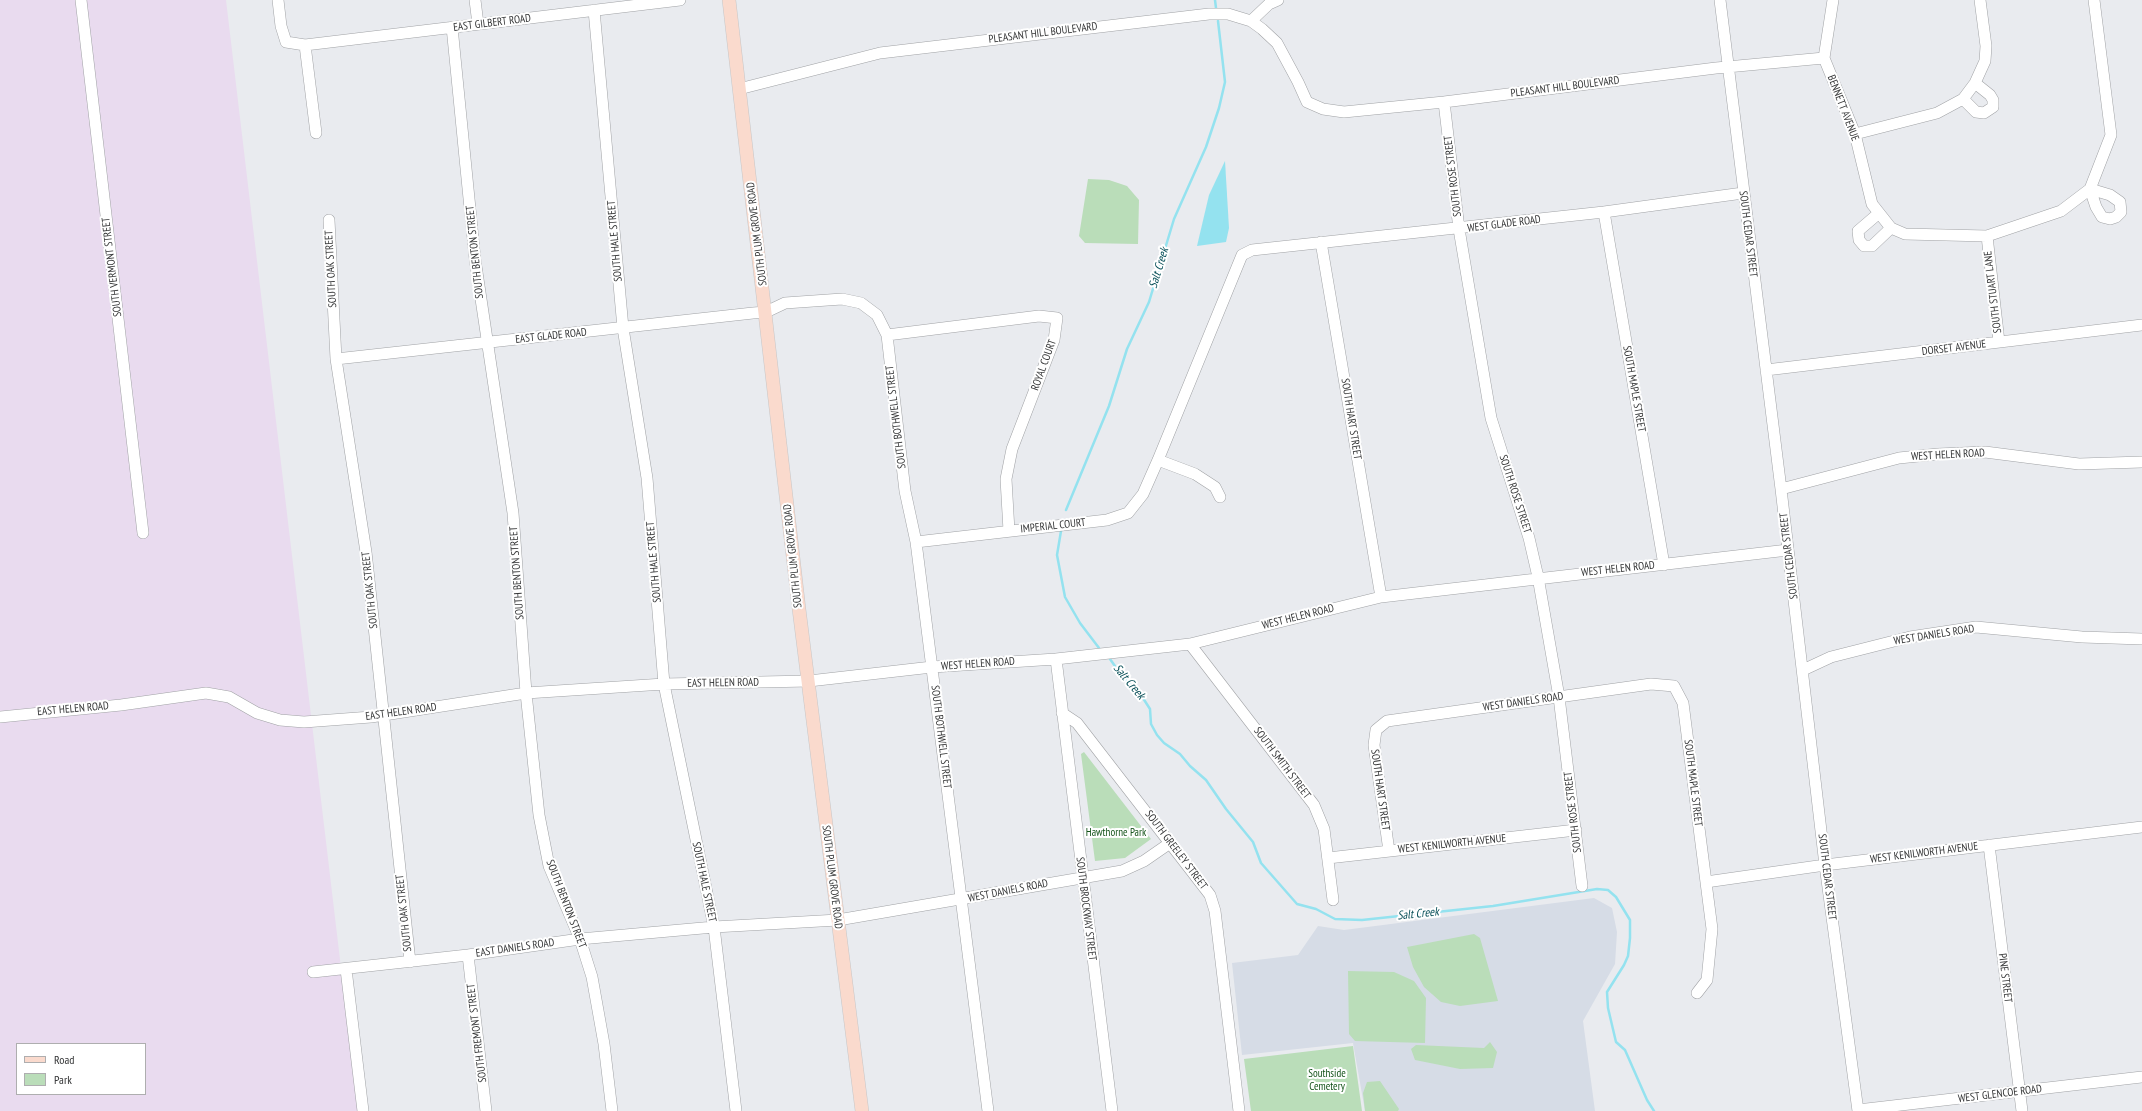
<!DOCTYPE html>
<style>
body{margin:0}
#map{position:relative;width:2142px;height:1111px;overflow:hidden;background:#e9ebef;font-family:"PT Sans Narrow",sans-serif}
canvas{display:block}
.legend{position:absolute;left:16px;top:1043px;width:130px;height:52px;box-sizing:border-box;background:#fff;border:1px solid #aeaeaf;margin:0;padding:5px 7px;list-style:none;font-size:12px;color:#343536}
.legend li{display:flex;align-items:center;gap:8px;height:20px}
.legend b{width:20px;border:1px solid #aeaeaf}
</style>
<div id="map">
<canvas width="2142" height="1111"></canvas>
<ul class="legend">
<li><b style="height:5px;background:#fadacd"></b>Road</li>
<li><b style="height:11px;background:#baddb9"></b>Park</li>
</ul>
</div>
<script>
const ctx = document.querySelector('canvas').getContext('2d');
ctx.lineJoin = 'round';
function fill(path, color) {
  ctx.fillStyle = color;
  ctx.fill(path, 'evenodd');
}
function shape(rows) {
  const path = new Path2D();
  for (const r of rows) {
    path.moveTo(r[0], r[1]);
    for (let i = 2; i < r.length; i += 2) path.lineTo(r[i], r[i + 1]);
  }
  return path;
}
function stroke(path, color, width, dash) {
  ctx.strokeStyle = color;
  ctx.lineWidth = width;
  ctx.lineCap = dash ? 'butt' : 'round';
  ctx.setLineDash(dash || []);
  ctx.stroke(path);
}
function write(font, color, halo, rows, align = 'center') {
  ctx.font = font + ' "PT Sans Narrow",sans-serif';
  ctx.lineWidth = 4;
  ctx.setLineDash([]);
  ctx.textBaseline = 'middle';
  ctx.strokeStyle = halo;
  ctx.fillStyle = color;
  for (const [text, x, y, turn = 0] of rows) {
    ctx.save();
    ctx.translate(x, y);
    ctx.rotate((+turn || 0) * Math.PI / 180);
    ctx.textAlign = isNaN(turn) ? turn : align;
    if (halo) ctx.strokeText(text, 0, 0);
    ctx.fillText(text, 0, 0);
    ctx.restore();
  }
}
const built = shape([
 [1594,898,1612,908,1617,932,1615,964,1583,1021,1595,1111,1365,1111,1353,1043,1242,1055,1232,963,1298,955,1318,926,1344,930]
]);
const industrial = shape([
 [0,0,226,0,358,1111,0,1111],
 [17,1044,145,1044,145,1094,17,1094]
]);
const green = shape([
 [1088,179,1109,180,1127,186,1139,200,1138,244,1085,243,1079,236],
 [1084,752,1151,839,1125,858,1095,861,1081,754],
 [1474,934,1480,938,1498,1001,1460,1006,1441,1002,1424,987,1413,967,1407,947],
 [1348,971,1394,972,1414,981,1426,998,1425,1043,1355,1041,1349,1034],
 [1490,1042,1497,1052,1493,1068,1460,1069,1415,1060,1411,1049,1416,1045,1484,1048],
 [1353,1046,1362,1111,1251,1111,1244,1059],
 [1380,1081,1399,1109,1398,1111,1365,1111,1363,1093,1367,1082]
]);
const water = shape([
 [1225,161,1229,228,1226,242,1197,246,1209,195]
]);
const stream = shape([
 [1215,0,1216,8],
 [1066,510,1109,406,1127,349,1149,302,1174,219,1206,147,1219,108,1225,82,1218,21],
 [1061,531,1057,555,1065,597,1080,623,1099,648],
 [1110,659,1122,676,1141,695,1150,709,1151,724,1157,735,1164,743,1180,754,1190,766,1206,780,1226,809,1253,842,1261,863,1297,904,1316,909,1335,919,1362,920,1493,906,1597,889,1608,890,1616,897,1630,920,1630,938,1628,956,1624,965,1607,992,1608,1008,1616,1042,1625,1050,1647,1100,1654,1111]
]);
const minor = shape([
 [81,0,143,533],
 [278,0,281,26,286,42,305,45,316,133],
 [475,0,478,24],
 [1720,0,1781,489,1825,865,1858,1111],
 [1833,0,1824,58,1855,134,1872,204,1891,228,1905,234,1987,236,2061,211,2090,189,2111,135,2094,0],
 [594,10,623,328,647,478,664,684,714,927,736,1111],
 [1251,21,1269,4,1278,0],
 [452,27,475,259,513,513,526,693,539,815,549,866,580,939,592,977,604,1044,612,1111],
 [305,45,680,0],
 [739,89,880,53,1209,14,1228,14,1251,21,1262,29,1277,43,1298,82,1307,102,1323,109,1344,112,1444,102,1716,68,1824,58],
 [1963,99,1976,112,1984,113,1993,107,1993,100,1990,95,1975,83],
 [1444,102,1459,229,1491,418,1529,538,1538,577,1559,697,1582,886],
 [1855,134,1937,113,1963,99,1975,83,1985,61,1986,46,1980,0],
 [2090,189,2110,195,2120,202,2121,212,2116,217,2110,219,2102,217,2096,207,2090,189],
 [1604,212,1664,565],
 [1879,213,1858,231,1859,240,1864,246,1872,246,1891,228],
 [329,220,336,359,366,552,410,962],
 [1987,236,1999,342],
 [1321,242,1381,597],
 [887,335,1039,316,1057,318,1054,340,1012,449,1006,479,1009,531],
 [336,359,753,313,766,312,785,303,842,299,861,303,877,315,887,335,905,491,916,542,988,1111],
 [1766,370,2142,325],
 [1158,460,1195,474,1215,487,1220,497],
 [1781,489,1899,458,1938,454,1985,452,2079,464,2142,462],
 [916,542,1107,520,1128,513,1143,494,1158,460,1242,255,1252,250,1604,212,1743,193],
 [1190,644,1314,805,1324,829,1333,900],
 [1056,659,1112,1111],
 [1803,670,1831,657,1910,637,1976,627,2082,637,2142,639],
 [1062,713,1077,723,1210,895,1215,911,1239,1111],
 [0,717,121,705,206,693,229,697,257,713,280,720,304,722,371,717,526,693,664,684,809,681,932,667,1056,659,1190,644,1381,597,1788,550],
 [1989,845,2022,1111],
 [1389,851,1374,745,1376,730,1387,721,1651,684,1674,686,1683,703,1712,929,1707,980,1697,993],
 [1328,858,1576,830],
 [1706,882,1825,865,2142,827],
 [468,955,486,1111],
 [346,969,363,1111],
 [313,972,468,955,580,939,714,927,838,920,1122,871,1144,861,1170,843],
 [1858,1110,2142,1077]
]);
const major = shape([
 [729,0,799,609,862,1111]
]);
const streetNames = [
 ["EAST GILBERT ROAD",492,23,-7],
 ["PLEASANT HILL BOULEVARD",1043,33,-7],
 ["PLEASANT HILL BOULEVARD",1565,87,-7],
 ["BENNETT AVENUE",1843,108,69],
 ["SOUTH ROSE STREET",1453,176,-97],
 ["WEST GLADE ROAD",1504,224,-7],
 ["SOUTH PLUM GROVE ROAD",757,234,-97],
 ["SOUTH CEDAR STREET",1748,234,83],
 ["SOUTH HALE STREET",615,241,-95],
 ["SOUTH BENTON STREET",475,252,-96],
 ["SOUTH VERMONT STREET",112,267,-97],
 ["SOUTH OAK STREET",331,269,-93],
 ["SOUTH STUART LANE",1993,292,-97],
 ["EAST GLADE ROAD",551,336,-6],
 ["DORSET AVENUE",1954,348,-7],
 ["ROYAL COURT",1044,365,-70],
 ["SOUTH MAPLE STREET",1634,389,80],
 ["SOUTH BOTHWELL STREET",896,417,-97],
 ["SOUTH HART STREET",1351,419,81],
 ["WEST HELEN ROAD",1948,455,-3],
 ["SOUTH ROSE STREET",1515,494,72],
 ["IMPERIAL COURT",1053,526,-6],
 ["SOUTH PLUM GROVE ROAD",793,556,-96],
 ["SOUTH CEDAR STREET",1789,556,-97],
 ["SOUTH HALE STREET",654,562,-95],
 ["WEST HELEN ROAD",1618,569,-6],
 ["SOUTH BENTON STREET",517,573,-94],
 ["SOUTH OAK STREET",370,590,-96],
 ["WEST HELEN ROAD",1298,617,-14],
 ["WEST DANIELS ROAD",1934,635,-9],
 ["WEST HELEN ROAD",978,664,-4],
 ["EAST HELEN ROAD",723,683,-1],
 ["WEST DANIELS ROAD",1523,702,-8],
 ["EAST HELEN ROAD",73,709,-5],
 ["EAST HELEN ROAD",401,712,-8],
 ["SOUTH BOTHWELL STREET",941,737,83],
 ["SOUTH SMITH STREET",1282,763,53],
 ["SOUTH MAPLE STREET",1693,783,83],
 ["SOUTH HART STREET",1380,790,82],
 ["SOUTH ROSE STREET",1573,812,-97],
 ["WEST KENILWORTH AVENUE",1452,844,-6],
 ["SOUTH GREELEY STREET",1176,850,53],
 ["WEST KENILWORTH AVENUE",1924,853,-7],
 ["SOUTH PLUM GROVE ROAD",832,877,83],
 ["SOUTH CEDAR STREET",1827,877,83],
 ["SOUTH HALE STREET",704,882,78],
 ["WEST DANIELS ROAD",1008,891,-11],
 ["SOUTH BENTON STREET",566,904,69],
 ["SOUTH BROCKWAY STREET",1086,909,83],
 ["SOUTH OAK STREET",404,913,-96],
 ["EAST DANIELS ROAD",515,948,-8],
 ["PINE STREET",2005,978,83],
 ["SOUTH FREMONT STREET",477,1033,-97],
 ["WEST GLENCOE ROAD",2000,1094,-7]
];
const parkNames = [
 ["Hawthorne Park",1116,833],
 ["Southside",1327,1074],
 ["Cemetery",1327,1087]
];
const waterNames = [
 ["Salt Creek",1159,268,-73],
 ["Salt Creek",1129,682,50],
 ["Salt Creek",1418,914,-6]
];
fill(built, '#d6dce6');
fill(industrial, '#e9dbef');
fill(green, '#baddb9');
fill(water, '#94e2ef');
stroke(stream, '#94e2ef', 2.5);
stroke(minor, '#a0a2a5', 12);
stroke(major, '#c6c6c7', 14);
stroke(minor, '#fff', 11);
stroke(major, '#fadacd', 13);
write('11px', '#343536', '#fff', streetNames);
write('11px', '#135219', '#fff', parkNames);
write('italic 12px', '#064e57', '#fff', waterNames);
</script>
